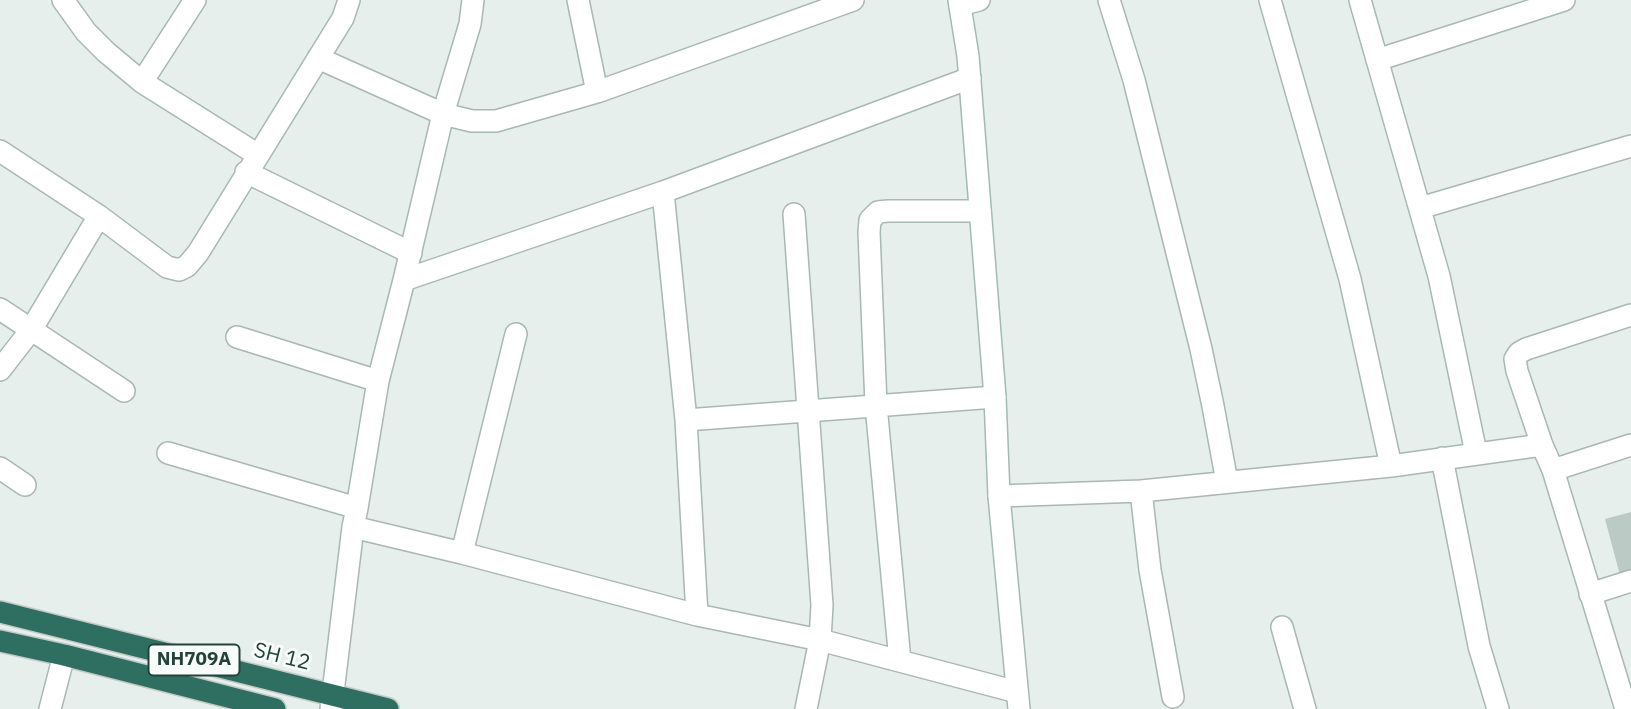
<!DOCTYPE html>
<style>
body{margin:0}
canvas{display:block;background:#e6efeb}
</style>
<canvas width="1631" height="709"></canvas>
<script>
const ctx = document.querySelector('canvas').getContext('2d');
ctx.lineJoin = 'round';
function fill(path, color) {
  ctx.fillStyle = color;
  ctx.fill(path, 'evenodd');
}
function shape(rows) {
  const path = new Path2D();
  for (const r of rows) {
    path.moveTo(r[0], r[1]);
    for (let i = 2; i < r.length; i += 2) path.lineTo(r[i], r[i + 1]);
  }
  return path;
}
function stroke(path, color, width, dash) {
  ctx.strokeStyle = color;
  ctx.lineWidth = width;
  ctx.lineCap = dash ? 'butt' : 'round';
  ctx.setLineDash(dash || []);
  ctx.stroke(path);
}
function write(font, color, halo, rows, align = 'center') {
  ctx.font = font + ' "IBM Plex Sans",sans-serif';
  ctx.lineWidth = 6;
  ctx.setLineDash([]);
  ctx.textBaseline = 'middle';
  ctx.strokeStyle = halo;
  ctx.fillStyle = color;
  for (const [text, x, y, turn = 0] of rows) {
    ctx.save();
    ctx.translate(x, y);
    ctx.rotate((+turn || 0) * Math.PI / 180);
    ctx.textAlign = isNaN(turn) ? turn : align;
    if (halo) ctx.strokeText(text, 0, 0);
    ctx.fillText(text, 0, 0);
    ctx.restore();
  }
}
const building = shape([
 [1631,512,1631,577,1621,579,1605,519]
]);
const street = shape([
 [63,0,86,32,106,52,142,82,258,155],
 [578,0,597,92],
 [1109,0,1134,80,1201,349,1213,406,1227,482],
 [1270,0,1350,279,1391,466],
 [1360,0,1439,276,1476,453],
 [960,5,979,0],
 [318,58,443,114,472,121,496,121,597,92,853,0],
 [1377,60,1564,0],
 [142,82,195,0],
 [0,151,99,216,167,267,179,270,187,266,198,253,343,18,349,0],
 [246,172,411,253],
 [663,192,686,420,697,615],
 [1420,208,1631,146],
 [794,214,822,605,820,640,806,709],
 [404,280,663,192,970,78],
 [0,309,124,391],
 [237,337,378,381],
 [0,370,31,330,99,216],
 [686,420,995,397],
 [168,453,357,508],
 [1442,458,1479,646,1498,709],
 [0,468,25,485],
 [1553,470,1631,445],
 [1141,491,1150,570,1173,697],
 [999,496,1141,491,1391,466,1542,445],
 [353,527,462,553,697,615,820,640,1017,692],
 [462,553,516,334],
 [1590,594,1631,581],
 [1282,627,1305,709],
 [900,661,876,405,869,232,870,220,878,212,888,211,980,211],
 [50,709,64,655],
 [331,709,353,527,357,508,378,381,404,280,443,114,470,24,473,0],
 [1626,709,1553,470,1542,445,1517,371,1515,359,1519,353,1526,349,1631,315]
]);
const secondary = shape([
 [959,0,968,56,995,397,999,496,1019,709]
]);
const highway = shape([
 [0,612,388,709],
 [0,641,64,655,275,709]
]);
const shields = [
 [194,660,91]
];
const shieldNames = [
 ["NH709A",194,660]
];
const streetNames = [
 ["SH 12",282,657,14]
];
fill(building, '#bbcac4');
stroke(street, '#a8b8b2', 24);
stroke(secondary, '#a4bbb3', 24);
stroke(highway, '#c2cac8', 24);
stroke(street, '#fff', 21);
stroke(secondary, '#fff', 21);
stroke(highway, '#2f6f62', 21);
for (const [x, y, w] of shields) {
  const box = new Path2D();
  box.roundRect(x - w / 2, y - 15.5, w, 31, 5);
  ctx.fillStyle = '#f7fbf9';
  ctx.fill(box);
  stroke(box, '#24423a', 2);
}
write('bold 19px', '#24423a', null, shieldNames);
write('21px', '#24423a', '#f7fbf9', streetNames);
</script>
